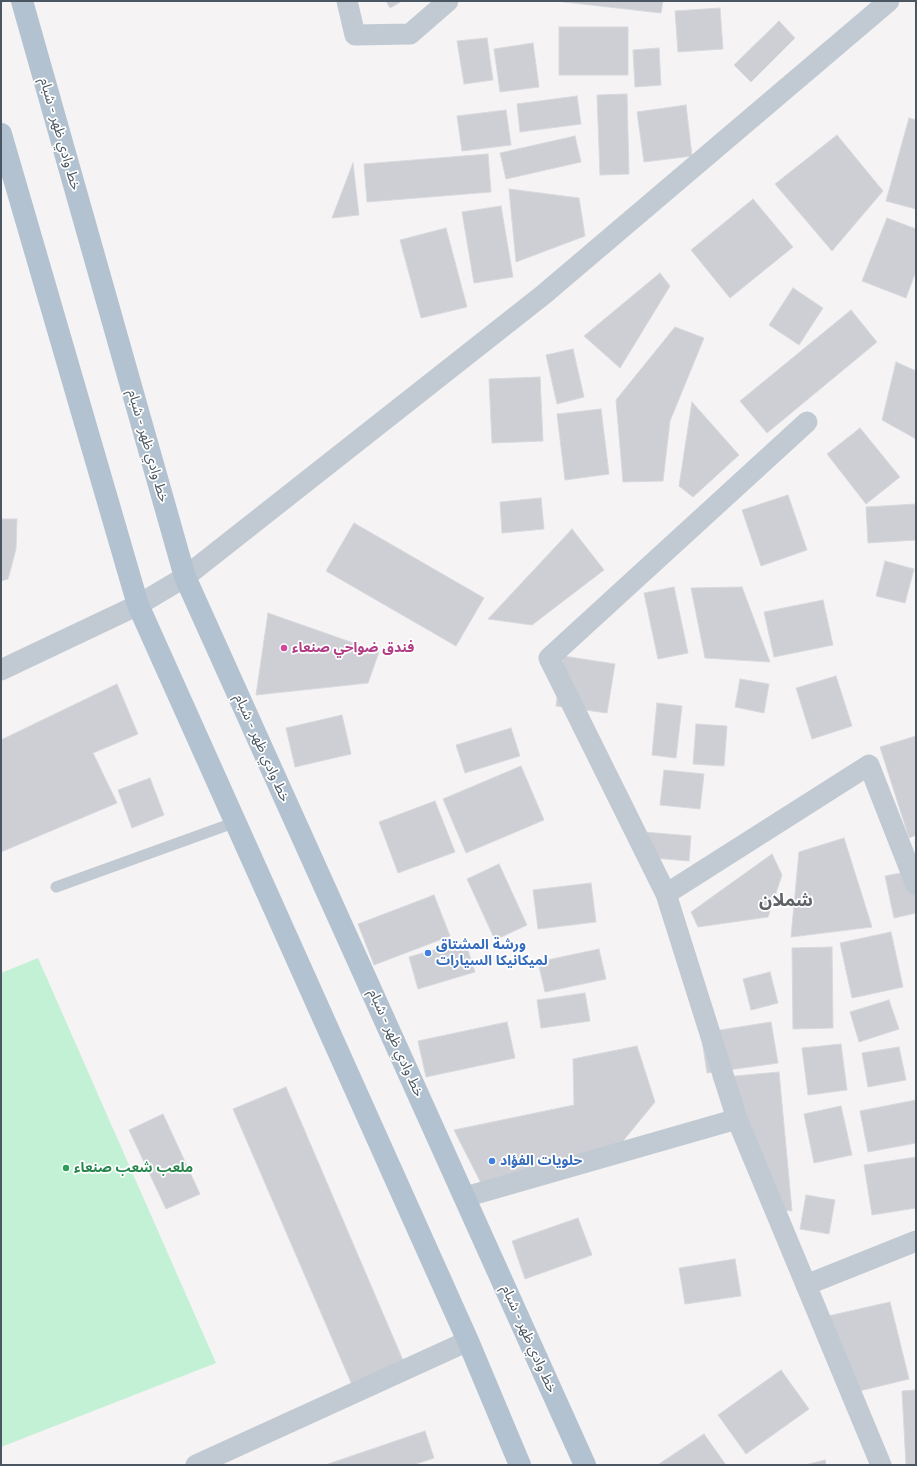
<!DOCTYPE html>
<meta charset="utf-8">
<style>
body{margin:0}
#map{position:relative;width:917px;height:1466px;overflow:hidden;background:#f5f3f3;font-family:Mulish,sans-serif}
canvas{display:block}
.frame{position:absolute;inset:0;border:2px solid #4a5661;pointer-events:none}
</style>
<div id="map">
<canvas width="917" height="1466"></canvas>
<div class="frame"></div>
</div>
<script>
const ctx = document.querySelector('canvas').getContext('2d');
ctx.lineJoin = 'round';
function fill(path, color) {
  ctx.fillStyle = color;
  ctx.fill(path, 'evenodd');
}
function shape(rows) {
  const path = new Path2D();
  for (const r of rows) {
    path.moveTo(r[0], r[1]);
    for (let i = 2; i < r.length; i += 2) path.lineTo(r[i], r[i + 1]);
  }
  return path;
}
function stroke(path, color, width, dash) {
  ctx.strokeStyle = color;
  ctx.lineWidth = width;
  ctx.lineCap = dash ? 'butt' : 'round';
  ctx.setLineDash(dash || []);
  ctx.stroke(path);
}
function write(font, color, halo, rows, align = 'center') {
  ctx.font = font + ' Mulish,"Noto Sans Arabic",sans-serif';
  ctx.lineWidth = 3.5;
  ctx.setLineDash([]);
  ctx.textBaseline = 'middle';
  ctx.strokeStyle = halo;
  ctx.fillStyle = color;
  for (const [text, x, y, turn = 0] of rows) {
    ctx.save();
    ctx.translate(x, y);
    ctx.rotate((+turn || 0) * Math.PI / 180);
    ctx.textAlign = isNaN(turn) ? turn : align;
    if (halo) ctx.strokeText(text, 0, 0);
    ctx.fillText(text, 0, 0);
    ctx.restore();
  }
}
const green = shape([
 [38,958,216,1363,1,1447,1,973]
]);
const building = shape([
 [386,1,402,1,390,8,386,1],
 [556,1,663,1,661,13,556,1],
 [720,8,723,49,678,52,675,11,720,8],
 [779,21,795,38,751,82,734,65,779,21],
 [559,27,628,27,628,75,559,75,559,27],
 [487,38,493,80,464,84,457,41,487,38],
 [533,43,539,87,500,92,494,49,533,43],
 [659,48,661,85,635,87,633,50,659,48],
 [627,94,629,174,600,175,597,95,627,94],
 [577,96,581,124,520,132,517,104,577,96],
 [686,105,692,156,644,162,637,112,686,105],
 [506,110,511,145,462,151,457,116,506,110],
 [909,118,916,120,916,209,886,201,909,118],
 [837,135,883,191,832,251,775,184,837,135],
 [575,136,581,162,506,179,500,153,575,136],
 [488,154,491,192,367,202,364,164,488,154],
 [353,163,359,215,332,218,353,163],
 [509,189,579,198,585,236,516,262,509,189],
 [753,199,793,247,730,298,691,250,753,199],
 [501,206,513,277,474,283,462,212,501,206],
 [887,218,916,229,916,271,906,298,862,281,887,218],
 [446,228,467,307,421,318,400,240,446,228],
 [660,273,670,286,620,368,584,336,660,273],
 [793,288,823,308,799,345,769,325,793,288],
 [851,310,877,342,767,433,740,401,851,310],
 [675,327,704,338,670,421,663,481,623,482,616,400,675,327],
 [573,349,584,397,557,404,546,355,573,349],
 [896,362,916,371,916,439,882,420,896,362],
 [540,377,543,441,492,443,489,379,540,377],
 [692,402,739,455,693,497,679,486,692,402],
 [601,409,609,474,565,480,557,414,601,409],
 [860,428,900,477,866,504,827,454,860,428],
 [788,495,807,550,761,566,742,510,788,495],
 [541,498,544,529,502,533,500,502,541,498],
 [916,504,916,540,868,543,866,507,916,504],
 [1,519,17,519,16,549,8,579,1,581,1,519],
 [354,523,484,598,456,646,326,571,354,523],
 [572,529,604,570,532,625,488,619,572,529],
 [885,561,914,569,905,603,876,596,885,561],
 [674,587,688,653,658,659,644,593,674,587],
 [742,587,770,662,705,658,691,588,742,587],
 [823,600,833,645,774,657,764,612,823,600],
 [268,613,379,652,368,683,256,695,268,613],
 [563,656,615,664,607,713,556,706,563,656],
 [836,676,852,726,812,739,796,688,836,676],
 [740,679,769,684,764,713,735,707,740,679],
 [117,684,138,734,93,753,117,803,1,852,1,740,117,684],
 [657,703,682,706,676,758,652,755,657,703],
 [342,715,351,754,295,767,286,728,342,715],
 [696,724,727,726,724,766,693,764,696,724],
 [511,728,520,756,465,773,456,745,511,728],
 [916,736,916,835,909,838,880,747,916,736],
 [521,766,544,820,466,853,443,799,521,766],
 [664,770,704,774,700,809,660,805,664,770],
 [150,778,164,815,132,828,118,790,150,778],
 [435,801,455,852,398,873,379,822,435,801],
 [644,832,691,836,689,861,642,857,644,832],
 [844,838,872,927,791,937,799,852,844,838],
 [772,854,782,875,768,917,698,927,691,912,772,854],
 [499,864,527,925,495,940,467,879,499,864],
 [916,870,916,913,894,918,885,876,916,870],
 [591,883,596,922,538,929,533,890,591,883],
 [434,895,450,936,374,965,358,924,434,895],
 [891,932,903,987,852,998,840,943,891,932],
 [465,941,475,972,418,989,409,957,465,941],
 [832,947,833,1028,793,1029,792,948,832,947],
 [599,949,606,979,545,992,538,962,599,949],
 [770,972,778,1003,751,1010,743,979,770,972],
 [585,993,590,1021,541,1028,537,1000,585,993],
 [889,1000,899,1029,859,1042,850,1012,889,1000],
 [507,1022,515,1058,426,1077,418,1041,507,1022],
 [771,1022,778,1063,707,1073,701,1033,771,1022],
 [841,1044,847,1090,808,1095,802,1048,841,1044],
 [637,1046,655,1102,614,1152,481,1183,454,1130,574,1105,573,1059,637,1046],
 [899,1047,906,1080,868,1087,862,1053,899,1047],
 [779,1072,792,1211,767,1209,713,1078,779,1072],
 [286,1087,405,1365,353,1387,233,1109,286,1087],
 [916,1100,916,1143,868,1152,860,1111,916,1100],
 [841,1106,852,1155,814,1163,804,1114,841,1106],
 [163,1114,200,1194,166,1209,129,1130,163,1114],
 [916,1157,916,1208,872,1215,864,1165,916,1157],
 [806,1195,835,1200,829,1234,800,1229,806,1195],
 [578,1218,592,1255,525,1279,512,1241,578,1218],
 [735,1259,741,1296,685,1304,679,1268,735,1259],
 [890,1302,909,1379,847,1394,828,1316,890,1302],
 [781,1370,809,1409,746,1454,718,1415,781,1370],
 [916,1390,916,1465,906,1465,902,1391,916,1390],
 [425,1431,434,1458,413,1465,325,1465,425,1431],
 [704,1434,726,1465,660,1465,659,1464,704,1434],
 [825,1460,826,1465,805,1465,825,1460]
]);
const lane = shape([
 [56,887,236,822]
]);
const street = shape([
 [347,1,355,35,410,34,448,1],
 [1,670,138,605,185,577,543,295,889,1],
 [666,894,549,658,807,422],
 [737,1119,666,894,869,765,916,885],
 [465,1197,737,1119,881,1465],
 [806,1285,916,1241],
 [196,1465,468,1341]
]);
const primary = shape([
 [22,1,185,577,585,1465],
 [1,134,138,605,468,1341,520,1465]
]);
const markers = [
 [284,648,4,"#d1479c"],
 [428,953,4,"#3f7fe0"],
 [492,1161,4,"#3f7fe0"],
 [66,1168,4,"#2e9e5b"]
];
const streetNames = [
 ["خط وادي ظهر - شبام",60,134,74],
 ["خط وادي ظهر - شبام",148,446,74],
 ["خط وادي ظهر - شبام",262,748,66],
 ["خط وادي ظهر - شبام",396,1043,66],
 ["خط وادي ظهر - شبام",529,1339,66]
];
const hotelNames = [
 ["فندق ضواحي صنعاء",292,648]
];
const shopNames = [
 ["ورشة المشتاق",436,945],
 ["لميكانيكا السيارات",436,961],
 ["حلويات الفؤاد",500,1161]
];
const leisureNames = [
 ["ملعب شعب صنعاء",74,1168]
];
const districtNames = [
 ["شملان",786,901]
];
fill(green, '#c3f1d5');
fill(building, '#cdcfd5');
stroke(building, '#d7d9de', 1);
stroke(lane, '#c1cad2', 11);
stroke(street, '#c1cad2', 21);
stroke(primary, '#b3c2d1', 22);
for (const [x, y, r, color] of markers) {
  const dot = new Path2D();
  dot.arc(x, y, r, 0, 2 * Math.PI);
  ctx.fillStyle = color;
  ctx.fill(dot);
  stroke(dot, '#fff', 1.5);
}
write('14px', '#4a5661', '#fff', streetNames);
write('bold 14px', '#b23c85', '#fff', hotelNames, 'left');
write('bold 14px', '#366cbe', '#fff', shopNames, 'left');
write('bold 14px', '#27864d', '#fff', leisureNames, 'left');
write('bold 18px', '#5f6368', '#fff', districtNames);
</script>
